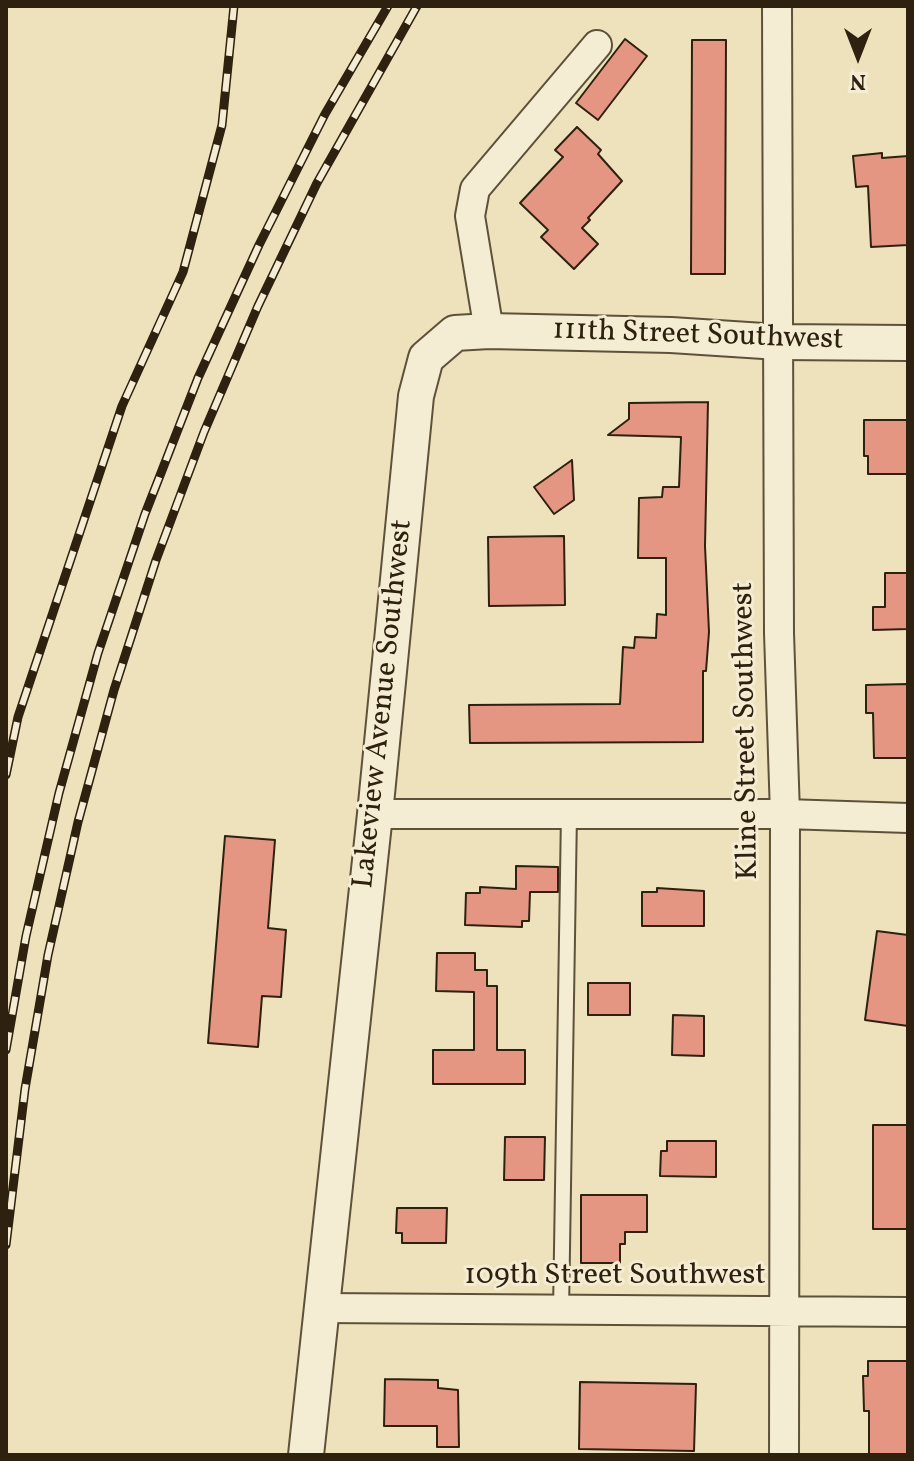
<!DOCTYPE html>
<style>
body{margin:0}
#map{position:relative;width:914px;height:1461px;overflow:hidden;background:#eee2bc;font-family:Vollkorn,serif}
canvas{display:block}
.frame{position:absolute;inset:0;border:8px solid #2e210f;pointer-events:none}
.north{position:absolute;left:818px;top:16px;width:80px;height:80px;-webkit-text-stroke:6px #f4ecd3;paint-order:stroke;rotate:180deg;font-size:22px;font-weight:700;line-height:32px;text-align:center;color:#2e210f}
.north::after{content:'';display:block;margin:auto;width:28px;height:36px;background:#2e210f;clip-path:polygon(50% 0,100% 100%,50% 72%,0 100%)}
</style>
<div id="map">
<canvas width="914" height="1461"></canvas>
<div class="frame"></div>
<div class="north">N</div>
</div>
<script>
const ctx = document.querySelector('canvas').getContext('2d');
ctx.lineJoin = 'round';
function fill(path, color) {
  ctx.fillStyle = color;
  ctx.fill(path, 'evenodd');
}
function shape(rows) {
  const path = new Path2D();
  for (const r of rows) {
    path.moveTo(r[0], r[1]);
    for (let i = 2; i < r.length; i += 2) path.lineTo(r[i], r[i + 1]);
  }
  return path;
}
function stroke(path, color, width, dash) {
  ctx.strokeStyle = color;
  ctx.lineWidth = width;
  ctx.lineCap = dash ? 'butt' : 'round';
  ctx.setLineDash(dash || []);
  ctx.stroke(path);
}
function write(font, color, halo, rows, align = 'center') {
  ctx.font = font + ' Vollkorn,serif';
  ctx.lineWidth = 6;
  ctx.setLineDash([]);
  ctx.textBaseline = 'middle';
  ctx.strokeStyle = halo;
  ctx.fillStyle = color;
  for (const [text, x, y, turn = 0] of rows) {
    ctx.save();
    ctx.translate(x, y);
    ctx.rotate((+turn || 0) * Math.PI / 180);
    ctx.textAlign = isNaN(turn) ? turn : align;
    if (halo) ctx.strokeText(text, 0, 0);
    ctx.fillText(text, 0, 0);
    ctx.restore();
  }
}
const building = shape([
 [625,39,647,56,598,120,576,103,625,39],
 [692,40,726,40,725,274,691,274,692,40],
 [577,127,601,150,598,154,622,181,588,218,590,220,582,228,598,244,574,269,541,237,548,230,520,203,563,157,555,150,577,127],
 [882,153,882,158,908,156,908,245,871,247,868,186,856,187,853,156,882,153],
 [708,402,705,546,709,632,706,671,703,671,703,742,470,743,469,705,620,704,623,647,634,648,635,637,656,638,657,614,666,615,666,558,638,558,639,498,662,497,663,487,679,487,681,437,608,435,629,419,629,403,708,402],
 [864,420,908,420,908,474,868,474,868,456,864,456,864,420],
 [572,460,574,500,554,514,534,487,572,460],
 [564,536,565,605,489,606,488,537,564,536],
 [885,573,908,573,908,629,873,630,873,607,885,607,885,573],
 [908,684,908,758,874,758,873,713,866,713,866,685,908,684],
 [225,836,275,840,268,928,286,930,281,997,262,996,258,1047,208,1043,225,836],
 [516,866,558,867,558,892,530,892,529,921,522,921,522,927,465,925,466,893,480,893,480,887,516,889,516,866],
 [657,888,704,891,704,926,642,926,642,892,657,892,657,888],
 [877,931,908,935,908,1026,865,1020,877,931],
 [437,953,475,953,475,970,487,970,487,986,497,986,497,1050,525,1050,525,1084,433,1084,433,1050,474,1050,474,992,436,991,437,953],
 [588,983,630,983,630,1015,588,1015,588,983],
 [673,1015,704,1016,704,1056,672,1055,673,1015],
 [873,1125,908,1125,908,1229,873,1229,873,1125],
 [505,1137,545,1137,544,1180,504,1180,505,1137],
 [667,1141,716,1141,716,1177,660,1176,661,1151,667,1151,667,1141],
 [581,1195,647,1195,647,1232,625,1232,625,1244,620,1244,620,1263,581,1263,581,1195],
 [397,1208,447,1208,446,1243,402,1243,402,1233,396,1233,397,1208],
 [868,1361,908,1361,908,1455,869,1455,869,1411,864,1411,863,1376,868,1376,868,1361],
 [385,1379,438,1380,438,1388,458,1390,459,1447,437,1447,437,1426,384,1426,385,1379],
 [580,1382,696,1384,694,1451,579,1449,580,1382]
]);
const service = shape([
 [561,1311,569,813]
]);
const minor = shape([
 [777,6,779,633,785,814,784,1455],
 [489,331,470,216,475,189,597,45],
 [375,814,785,814,908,818],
 [322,1308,908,1312]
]);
const tertiary = shape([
 [306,1455,375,814,416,396,426,358,455,333,489,331,671,335,779,342,908,343]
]);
const rail = shape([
 [6,775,18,717,122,406,183,272,222,125,234,6],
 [6,1050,26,936,59,793,98,653,145,514,198,378,259,245,325,114,388,6],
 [6,1245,25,1089,48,955,78,822,114,690,156,560,204,432,258,306,317,183,417,6]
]);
const streetNames = [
 ["111th Street Southwest",698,337,2],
 ["Lakeview Avenue Southwest",385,704,-84],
 ["Kline Street Southwest",748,731,-91],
 ["109th Street Southwest",615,1277]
];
fill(building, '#e49682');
stroke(building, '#2e210f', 2);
stroke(service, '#5e513a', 18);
stroke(minor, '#5e513a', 32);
stroke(tertiary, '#5e513a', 38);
stroke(service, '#f4ecd3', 14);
stroke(minor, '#f4ecd3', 28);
stroke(tertiary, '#f4ecd3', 34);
stroke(rail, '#2e210f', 9);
stroke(rail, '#f4ecd3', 6, [18]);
write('30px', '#2e210f', '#f4ecd3', streetNames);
</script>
